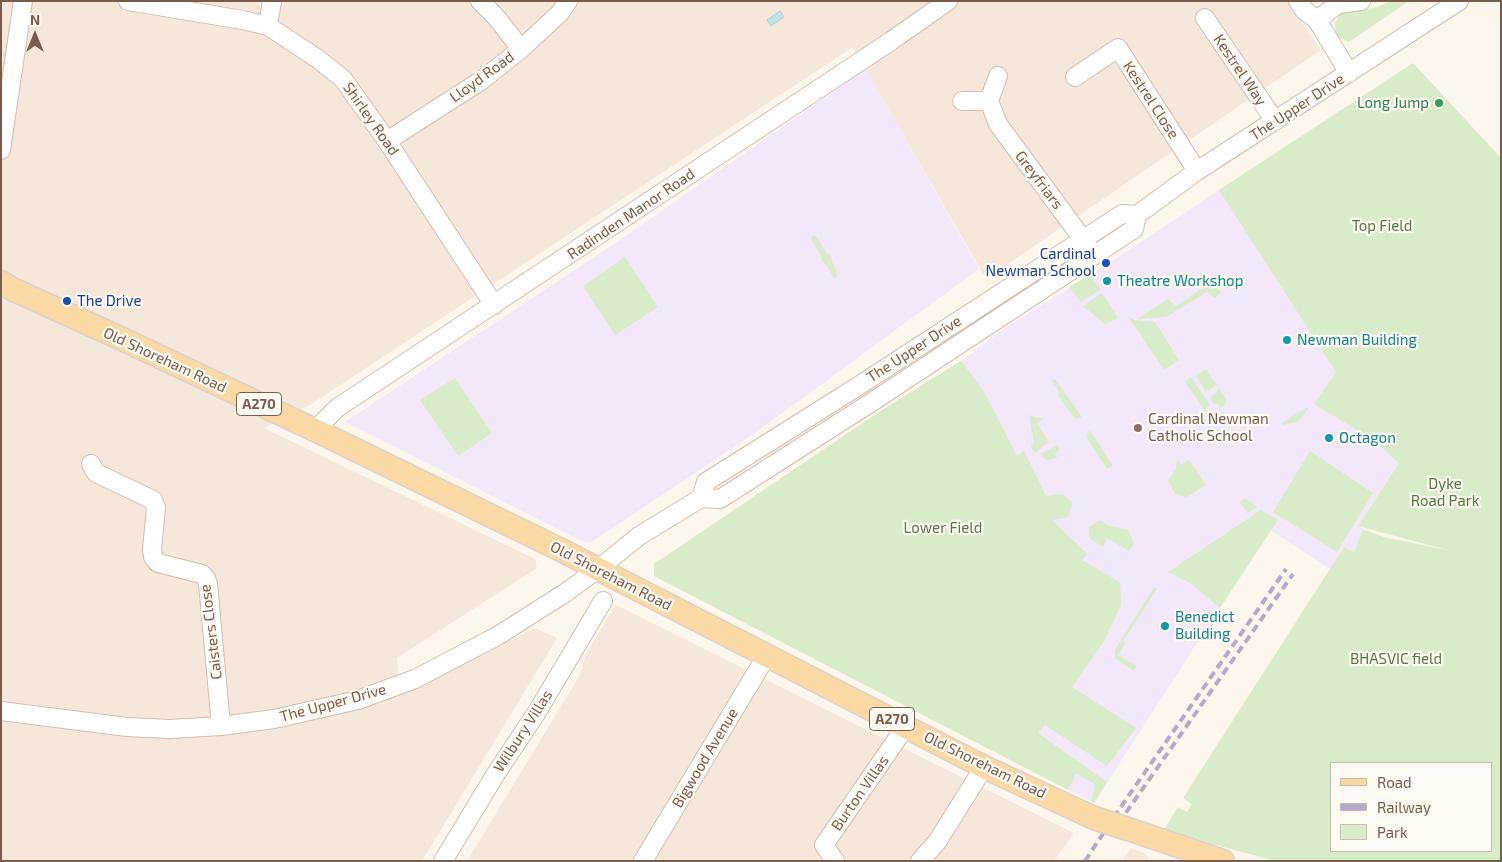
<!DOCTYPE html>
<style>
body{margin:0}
#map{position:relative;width:1502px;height:862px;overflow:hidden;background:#fdf6ec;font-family:"Exo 2",sans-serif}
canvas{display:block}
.frame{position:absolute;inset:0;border:2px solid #7a5c4d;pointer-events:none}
.legend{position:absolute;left:1330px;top:762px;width:162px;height:90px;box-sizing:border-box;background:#fffaf3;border:1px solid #cabbb1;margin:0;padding:6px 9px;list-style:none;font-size:15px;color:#7a5c4d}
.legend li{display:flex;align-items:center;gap:10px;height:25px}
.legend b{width:25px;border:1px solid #cabbb1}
.north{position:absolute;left:10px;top:10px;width:50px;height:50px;-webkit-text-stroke:4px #fffaf3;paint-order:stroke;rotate:0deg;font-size:14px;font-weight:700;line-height:20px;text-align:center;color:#7a5c4d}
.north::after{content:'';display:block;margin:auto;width:18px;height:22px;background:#7a5c4d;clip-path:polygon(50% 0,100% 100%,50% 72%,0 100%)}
</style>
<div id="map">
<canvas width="1502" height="862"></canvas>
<div class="frame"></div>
<ul class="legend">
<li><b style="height:6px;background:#fbd9a5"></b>Road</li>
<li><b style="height:6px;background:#b9a8c9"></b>Railway</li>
<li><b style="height:14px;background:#d8ecc9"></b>Park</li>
</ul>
<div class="north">N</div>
</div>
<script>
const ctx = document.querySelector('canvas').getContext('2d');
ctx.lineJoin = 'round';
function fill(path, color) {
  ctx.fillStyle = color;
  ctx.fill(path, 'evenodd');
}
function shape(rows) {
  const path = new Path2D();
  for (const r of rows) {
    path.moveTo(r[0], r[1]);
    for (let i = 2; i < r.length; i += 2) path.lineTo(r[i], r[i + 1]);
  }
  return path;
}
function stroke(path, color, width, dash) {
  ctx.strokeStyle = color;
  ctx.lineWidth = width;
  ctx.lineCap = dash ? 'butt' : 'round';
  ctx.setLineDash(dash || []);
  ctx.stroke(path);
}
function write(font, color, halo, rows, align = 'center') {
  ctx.font = font + ' "Exo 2",sans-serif';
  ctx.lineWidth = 4.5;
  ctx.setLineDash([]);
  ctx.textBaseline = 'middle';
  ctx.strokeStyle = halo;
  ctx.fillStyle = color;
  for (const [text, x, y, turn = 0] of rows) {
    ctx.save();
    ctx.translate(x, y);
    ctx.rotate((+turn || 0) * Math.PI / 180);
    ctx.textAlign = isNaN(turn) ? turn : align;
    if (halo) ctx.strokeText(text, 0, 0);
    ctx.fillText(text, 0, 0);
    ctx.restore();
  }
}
const residential = shape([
 [1,1,1287,1,1321,50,986,279,853,47,310,405,264,428,535,559,537,568,397,658,400,695,535,628,557,638,422,861,1,861],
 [616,605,1074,833,1054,861,467,861,580,675,586,653],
 [1131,848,1146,854,1149,860,1151,861,1122,861]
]);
const education = shape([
 [1413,63,1501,158,1501,305,1358,526,1450,567,1422,634,1344,548,1330,569,1270,530,1094,803,654,576,654,564,882,410,967,357,1002,330,1106,265],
 [866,69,979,269,755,433,590,543,582,541,345,422,617,242]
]);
const green = shape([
 [1391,1,1409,1,1349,42,1340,38,1336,33,1335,24,1340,13,1345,10,1374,8],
 [1413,63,1501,158,1501,861,1276,861,1163,831,1178,807,1187,812,1192,804,1183,798,1344,547,1354,552,1363,530,1384,537,1451,551,1358,526,1399,463,1375,441,1314,404,1336,372,1219,190],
 [1331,763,1491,763,1491,851,1331,851],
 [812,235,816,236,826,253,830,255,837,274,836,278,833,277,827,266,822,261,821,256,811,239],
 [625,257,658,307,615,335,583,286],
 [1090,275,1101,289,1081,302,1069,287],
 [1210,283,1222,292,1215,298,1207,292,1166,317,1137,319,1168,299,1176,306],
 [1102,293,1118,318,1105,324,1083,306],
 [1128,316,1134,320,1155,322,1179,360,1164,370],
 [961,361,983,390,1017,456,1024,451,1046,496,1062,494,1073,503,1068,517,1052,520,1087,554,1082,560,1120,582,1121,605,1103,643,1072,687,1136,728,1107,766,1045,725,1038,733,1107,782,1094,803,1091,802,1095,784,1076,774,1068,790,654,576,654,564,882,410],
 [1206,369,1217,385,1206,392,1196,375],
 [1191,377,1210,405,1206,408,1211,416,1209,417,1185,382],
 [455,378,492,433,458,456,420,400],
 [1055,379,1082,417,1075,419,1058,395,1059,392,1052,381],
 [1219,389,1226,399,1225,405,1220,408,1217,404,1214,404,1210,398],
 [1307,407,1308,409,1298,422,1283,425,1282,423],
 [1029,415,1043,419,1037,423,1049,442,1035,453,1030,446,1034,443],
 [1090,430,1113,466,1107,469,1088,440,1087,434],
 [1057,445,1060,449,1055,454,1058,460,1056,458,1046,460,1040,454],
 [1310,451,1373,493,1337,552,1273,512],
 [1177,459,1181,465,1189,460,1206,485,1187,497,1176,495,1168,481,1176,469],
 [1245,498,1257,507,1248,513,1239,502],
 [1261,510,1278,520,1220,608,1190,583,1168,572],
 [1098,521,1102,521,1107,525,1128,530,1134,543,1129,551,1107,538,1103,547,1092,540,1089,537,1089,527],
 [1154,587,1157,589,1123,641,1126,643,1118,655,1137,666,1134,671,1115,658,1115,650]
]);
const water = shape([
 [780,11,784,17,771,26,767,20,780,11]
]);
const minor = shape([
 [128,1,243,20,268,26,318,59,343,79,387,141,494,305],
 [480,1,496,17,521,49],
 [1298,1,1304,10,1317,20,1349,73],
 [1205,18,1275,121],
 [1317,20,1338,4,1361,1],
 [268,26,272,1],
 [998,76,989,101,998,124,1090,249],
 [1075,77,1118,48,1197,171],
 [962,101,989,101],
 [387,141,482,80,521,49,560,13,568,1],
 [1,150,23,1],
 [319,432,323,422,337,408,891,41,948,1],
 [91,464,96,473,153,500,156,508,152,549,153,557,158,563,202,574,206,578,208,584,221,726],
 [701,498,706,482,863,383,1122,214,1137,215],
 [1,711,127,727,170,729,221,726,274,719,358,700,415,679,499,635,565,593,598,569,639,536,701,498,720,499,875,400,1134,229,1137,215,1197,171,1459,1],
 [443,861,497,772,537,712,603,601],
 [643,861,767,655],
 [835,861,824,845,906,726],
 [920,861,937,842,984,767]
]);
const major = shape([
 [1,282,12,289,120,338,319,432,561,550,984,767,1094,818],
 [1128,829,1223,861]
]);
const rail = shape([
 [1111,834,1293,574],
 [1085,861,1118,811,1286,569]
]);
const majorBridge = shape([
 [1094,818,1128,829]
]);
const markers = [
 [1439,103,5,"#2e9e5b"],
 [1106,263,5,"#1a4fb4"],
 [1107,281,5,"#0f9aa8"],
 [67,301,5,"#1a4fb4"],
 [1287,340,5,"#0f9aa8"],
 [1138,428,5,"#8d6e63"],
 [1329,438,5,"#0f9aa8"],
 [1165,626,5,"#0f9aa8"]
];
const shields = [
 [259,404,45],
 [892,719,45]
];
const shieldNames = [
 ["A270",259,404],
 ["A270",892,719]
];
const streetNames = [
 ["Kestrel Way",1240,70,56],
 ["Lloyd Road",482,77,-36],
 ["Kestrel Close",1151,100,57],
 ["The Upper Drive",1297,107,-33],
 ["Shirley Road",371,119,55],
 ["Greyfriars",1039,180,53],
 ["Radinden Manor Road",631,214,-34],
 ["The Upper Drive",914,349,-33],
 ["Old Shoreham Road",165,360,25],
 ["Old Shoreham Road",611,576,27],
 ["Caisters Close",211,632,-97],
 ["The Upper Drive",333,703,-15],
 ["Wilbury Villas",523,731,-57],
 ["Bigwood Avenue",705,758,-59],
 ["Old Shoreham Road",985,765,26],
 ["Burton Villas",860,793,-55]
];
const leisureNames = [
 ["Long Jump",1429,103]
];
const parkNames = [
 ["Top Field",1382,226],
 ["Dyke",1445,484],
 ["Road Park",1445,501],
 ["Lower Field",943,528],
 ["BHASVIC field",1396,659]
];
const transitNames = [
 ["Cardinal",1096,254],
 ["Newman School",1096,271],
 ["The Drive",77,301,"left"]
];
const cultureNames = [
 ["Theatre Workshop",1117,281],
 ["Newman Building",1297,340],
 ["Octagon",1339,438],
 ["Benedict",1175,617],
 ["Building",1175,634]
];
const educationNames = [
 ["Cardinal Newman",1148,419],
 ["Catholic School",1148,436]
];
fill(residential, '#f5e8da');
fill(education, '#f3e8fa');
fill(green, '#d8ecc9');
fill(water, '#bfe3e8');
stroke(water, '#a5d3da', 1);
stroke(minor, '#d1beb0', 20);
stroke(major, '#dad1cd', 25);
stroke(minor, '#fff', 18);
stroke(major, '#fbd9a5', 22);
stroke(rail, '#b9a8c9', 4, [8, 5]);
stroke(majorBridge, '#dad1cd', 25, []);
stroke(majorBridge, '#fbd9a5', 22);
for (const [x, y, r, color] of markers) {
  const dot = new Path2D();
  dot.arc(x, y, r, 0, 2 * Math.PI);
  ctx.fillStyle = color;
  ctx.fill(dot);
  stroke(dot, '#fffaf3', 2);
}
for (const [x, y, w] of shields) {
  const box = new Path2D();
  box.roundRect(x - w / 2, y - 11.5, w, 23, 4);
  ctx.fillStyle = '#fffaf3';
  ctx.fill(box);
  stroke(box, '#7a5c4d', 1);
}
write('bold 14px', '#7a5c4d', null, shieldNames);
write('15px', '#7a5c4d', '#fffaf3', streetNames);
write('15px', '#27864d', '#fffaf3', leisureNames, 'right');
write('15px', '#537a41', '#fffaf3', parkNames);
write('15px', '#164399', '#fffaf3', transitNames, 'right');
write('15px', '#0d838f', '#fffaf3', cultureNames, 'left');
write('15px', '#785e54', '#fffaf3', educationNames, 'left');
</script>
